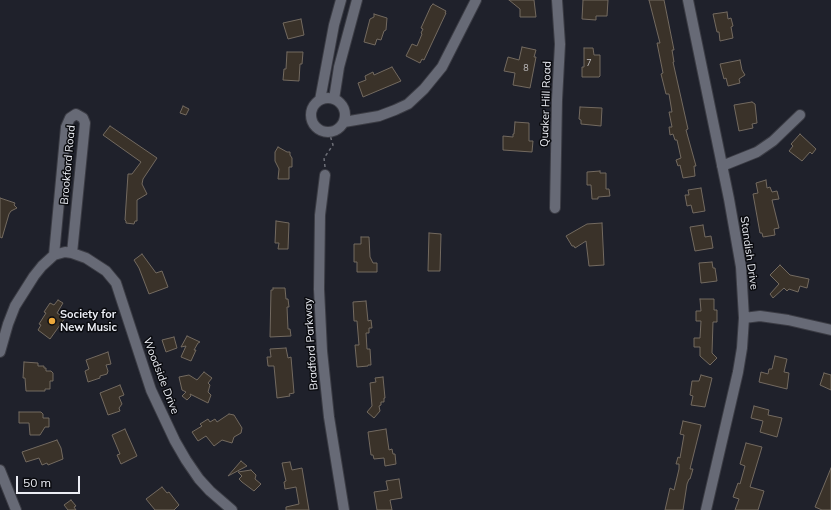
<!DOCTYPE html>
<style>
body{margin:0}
#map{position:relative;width:831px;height:510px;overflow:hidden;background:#1f212b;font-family:Mulish,sans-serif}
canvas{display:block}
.scale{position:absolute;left:16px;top:476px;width:64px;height:18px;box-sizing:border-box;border:2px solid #ebedf4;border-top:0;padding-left:5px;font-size:12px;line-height:14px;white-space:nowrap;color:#ebedf4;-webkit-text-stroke:3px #0a0b0f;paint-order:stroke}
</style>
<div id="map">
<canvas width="831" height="510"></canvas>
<div class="scale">50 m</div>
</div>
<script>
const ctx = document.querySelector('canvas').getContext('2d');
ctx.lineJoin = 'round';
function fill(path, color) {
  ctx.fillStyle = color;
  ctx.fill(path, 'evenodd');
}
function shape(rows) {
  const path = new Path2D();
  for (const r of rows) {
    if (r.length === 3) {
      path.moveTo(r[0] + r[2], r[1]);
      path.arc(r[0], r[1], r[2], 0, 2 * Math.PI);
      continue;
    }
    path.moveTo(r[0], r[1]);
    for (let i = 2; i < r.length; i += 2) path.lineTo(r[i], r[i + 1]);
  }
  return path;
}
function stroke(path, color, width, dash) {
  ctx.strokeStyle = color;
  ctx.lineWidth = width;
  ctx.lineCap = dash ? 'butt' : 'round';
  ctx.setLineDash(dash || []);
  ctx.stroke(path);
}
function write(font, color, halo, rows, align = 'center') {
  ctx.font = font + ' Mulish,sans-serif';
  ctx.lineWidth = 3;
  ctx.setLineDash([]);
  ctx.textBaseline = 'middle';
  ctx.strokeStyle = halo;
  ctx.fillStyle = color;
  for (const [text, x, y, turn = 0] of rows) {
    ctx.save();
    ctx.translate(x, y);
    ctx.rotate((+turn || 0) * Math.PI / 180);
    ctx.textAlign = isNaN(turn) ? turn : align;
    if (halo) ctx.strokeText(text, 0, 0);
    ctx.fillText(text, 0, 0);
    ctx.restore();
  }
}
const building = shape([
 [509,0,534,0,536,17,520,17,520,9,509,0],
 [583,0,608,0,607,16,596,16,596,20,582,19,583,0],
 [649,0,664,0,674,50,672,50,674,62,673,62,688,129,686,130,696,166,694,166,695,176,683,178,680,165,678,166,676,160,681,158,677,140,675,140,673,134,670,135,669,127,672,127,669,112,672,112,669,94,666,94,661,74,663,73,657,43,660,43,649,0],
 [433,4,446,11,445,13,446,13,424,60,422,59,420,63,406,56,412,44,417,46,422,34,421,33,423,29,421,28,431,6,433,4],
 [727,12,728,19,731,18,733,26,731,27,733,38,720,41,719,32,717,32,713,14,727,12],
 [374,14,387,18,386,30,384,31,381,40,377,39,375,45,364,42,370,19,374,17,374,14],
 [301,19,304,35,288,39,283,23,301,19],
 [522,47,536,50,534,57,536,57,530,88,513,85,515,73,504,71,508,57,519,60,522,47],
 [584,48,593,48,594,55,600,55,600,76,599,77,582,77,582,67,584,67,584,48],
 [287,52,303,52,302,64,300,64,299,81,283,80,284,69,286,69,287,52],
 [740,60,742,70,745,75,739,79,740,83,728,86,726,78,724,79,720,64,740,60],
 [392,67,401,81,363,97,358,83,366,80,365,76,373,72,374,75,392,67],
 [752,102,755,104,757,123,752,124,753,128,739,131,734,105,752,102],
 [183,106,189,109,186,115,180,113,183,106],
 [580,107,602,108,601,126,581,124,581,120,579,119,580,107],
 [515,122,529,123,529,141,533,141,532,152,503,150,503,136,513,137,513,134,514,134,515,122],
 [110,126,157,158,143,179,142,184,147,194,137,200,137,221,135,221,134,224,126,223,126,221,125,220,128,174,132,174,141,162,103,135,110,126],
 [800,134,816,149,812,154,810,152,802,161,789,151,793,146,791,144,800,134],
 [278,147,287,152,290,152,290,155,292,158,292,167,289,167,289,179,278,179,279,169,275,161,275,152,278,147],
 [600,171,600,173,606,173,606,189,609,189,610,196,598,197,598,199,592,199,591,185,587,185,587,172,600,171],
 [766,180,767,188,770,187,772,192,777,191,779,199,772,200,779,228,774,229,775,235,763,237,762,233,760,233,753,194,758,193,756,183,766,180],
 [701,188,705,211,693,213,691,205,687,206,685,195,689,195,688,190,701,188],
 [0,198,15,203,14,205,17,208,11,211,9,214,2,238,0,237,0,198],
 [276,221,289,223,288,249,278,249,279,243,275,243,276,221],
 [602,223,604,265,589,266,586,241,575,248,574,246,572,246,566,236,587,224,602,223],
 [703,225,705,237,711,236,713,248,695,251,690,227,703,225],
 [429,233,441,234,440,271,428,271,429,233],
 [361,237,369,237,370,257,373,263,377,263,377,272,357,272,357,262,354,262,354,244,361,244,361,237],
 [142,254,156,273,162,271,168,287,149,294,139,268,134,260,142,254],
 [712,262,713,268,715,268,717,281,701,283,699,263,712,262],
 [780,265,790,275,809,279,807,288,800,286,798,292,789,289,787,291,784,288,773,298,770,294,779,284,770,275,780,265],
 [273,288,285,288,286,299,288,299,289,307,287,307,288,329,290,329,291,336,270,337,271,290,273,290,273,288],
 [700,299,714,299,714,310,717,310,717,322,713,322,712,353,717,358,710,365,700,356,700,347,694,347,694,338,700,338,701,321,696,321,696,311,701,311,700,299],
 [58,300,63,303,57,313,65,318,50,339,38,330,41,325,39,324,46,313,44,312,50,303,54,305,58,300],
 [366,301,368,321,371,320,372,328,369,328,369,333,366,333,367,349,370,349,371,365,368,365,368,366,357,367,355,345,359,345,357,321,354,321,353,302,366,301],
 [187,336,200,342,198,343,194,350,196,350,191,361,181,357,186,346,181,347,187,336],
 [174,337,177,348,166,352,162,340,174,337],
 [286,348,288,358,291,357,294,393,289,394,290,396,277,398,274,366,268,366,267,357,271,357,270,349,286,348],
 [108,352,111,364,106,365,108,371,107,374,100,376,100,378,88,382,85,371,89,369,86,360,108,352],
 [775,356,787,359,784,372,789,373,787,389,759,382,761,372,768,374,769,369,772,369,775,356],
 [24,362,38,363,38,366,44,366,44,368,46,368,46,371,51,371,53,373,53,381,50,381,50,389,45,389,45,391,26,391,25,378,23,378,24,362],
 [204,372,212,378,208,383,210,385,208,392,211,395,208,403,190,394,191,396,187,400,182,396,186,392,182,390,179,377,189,375,197,380,204,372],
 [824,373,831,375,831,390,820,385,824,373],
 [701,375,712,378,705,407,691,405,693,396,690,395,692,381,699,381,701,375],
 [383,377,385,398,384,398,384,402,381,402,381,405,379,406,380,411,374,418,367,412,372,406,370,383,376,382,375,378,383,377],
 [120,385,124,395,119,397,122,404,119,408,120,411,108,415,100,393,120,385],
 [754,406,769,410,768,415,782,418,777,437,760,432,763,421,751,418,754,406],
 [19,412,41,412,43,414,43,418,49,418,49,427,45,427,40,435,30,435,29,423,19,423,19,412],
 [229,414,234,415,242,428,241,433,234,437,232,443,222,440,214,446,206,436,198,441,192,432,202,426,200,424,208,419,210,422,215,419,217,422,229,414],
 [683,421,701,425,690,469,693,469,690,479,689,479,687,484,683,510,665,510,670,488,674,490,679,469,679,464,676,464,678,457,680,458,684,435,680,434,683,421],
 [125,429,137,456,121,464,117,455,120,454,112,435,125,429],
 [386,429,389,450,392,449,393,454,395,454,396,464,385,466,384,458,374,459,373,455,371,455,368,432,386,429],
 [57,440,61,448,63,459,48,465,47,463,42,465,39,458,26,462,22,452,57,440],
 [746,443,762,447,750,487,764,491,758,510,735,510,739,499,733,497,738,483,740,484,745,466,740,464,746,443],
 [241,461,247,466,228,476,241,461],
 [290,462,292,470,302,468,309,510,286,510,286,507,299,504,296,487,285,489,284,482,286,481,282,463,290,462],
 [831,468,831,510,822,510,815,507,831,468],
 [251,470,256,475,255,479,261,484,254,491,242,482,239,479,242,476,238,472,251,470],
 [399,479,402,498,390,500,392,510,377,510,374,492,388,490,386,481,399,479],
 [162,487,167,493,169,492,179,505,174,510,155,510,146,499,162,487],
 [71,500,76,506,74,507,76,510,68,510,64,505,71,500]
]);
const path = shape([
 [325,167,324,158,333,145,329,132]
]);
const minor = shape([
 [688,0,729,199,741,267,744,318,742,348,738,372,706,510],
 [328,115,17],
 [334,99,339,67,357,0],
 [320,100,334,25,341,0],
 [344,122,379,116,395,110,408,104,424,89,442,67,476,0],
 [722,166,757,152,773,141,800,115],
 [325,175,320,215,319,289,322,351,329,417,344,510],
 [555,208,557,100,560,44,557,0],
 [54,255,66,127,70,118,76,114,83,118,85,123,72,253],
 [744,318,760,316,788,320,831,330],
 [0,352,8,324,15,306,34,276,42,266,54,255,65,252,72,253,86,258,106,271,116,283,151,390,175,441,186,460,199,479,210,491,232,510],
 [0,470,16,510]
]);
const markers = [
 [52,321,4,"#eda83b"]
];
const numberNames = [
 ["7",589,63],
 ["8",526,68]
];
const streetNames = [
 ["Quaker Hill Road",546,104,-88],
 ["Brookford Road",68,165,-85],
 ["Standish Drive",749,253,82],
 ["Bradford Parkway",311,344,-94],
 ["Woodside Drive",161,376,69]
];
const poiNames = [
 ["Society for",60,315],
 ["New Music",60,328]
];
fill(building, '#3a3229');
stroke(building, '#736a60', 1);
stroke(minor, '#3b3c44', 12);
stroke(path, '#6e7078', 1.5, [3, 3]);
stroke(minor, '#676a76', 10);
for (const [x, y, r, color] of markers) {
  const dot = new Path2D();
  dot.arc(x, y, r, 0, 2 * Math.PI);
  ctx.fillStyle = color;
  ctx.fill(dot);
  stroke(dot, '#0a0b0f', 1.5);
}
write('9px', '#bfbec1', null, numberNames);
write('11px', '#ebedf4', '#0a0b0f', streetNames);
write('bold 11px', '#ebedf4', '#0a0b0f', poiNames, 'left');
</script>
